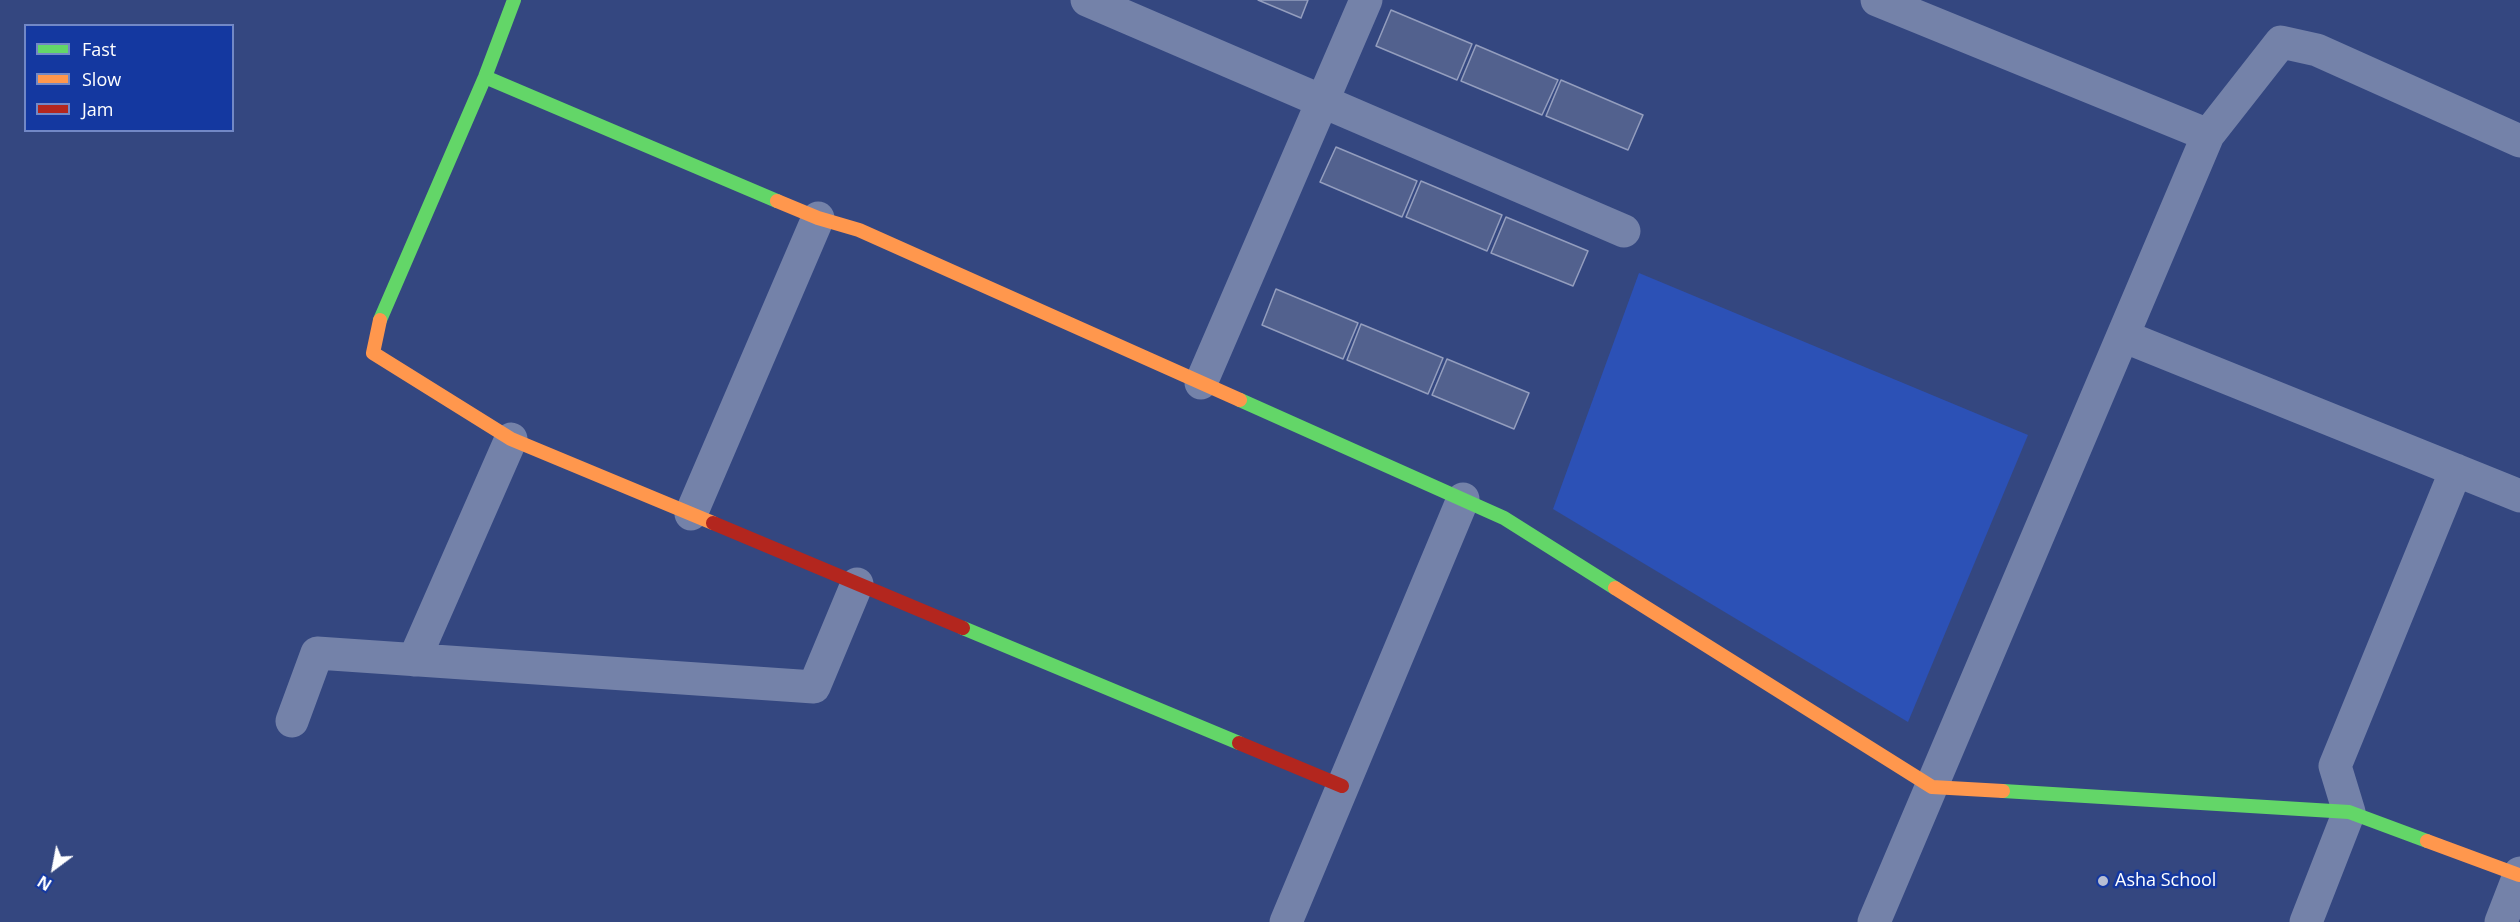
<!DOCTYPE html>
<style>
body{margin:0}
#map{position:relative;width:2520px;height:922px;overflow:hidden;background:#344780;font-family:"Open Sans",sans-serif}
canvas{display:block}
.legend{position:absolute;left:24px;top:24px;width:210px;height:108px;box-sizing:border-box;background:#1438a0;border:2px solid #7288c6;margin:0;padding:8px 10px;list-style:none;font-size:18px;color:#fff}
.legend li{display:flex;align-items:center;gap:12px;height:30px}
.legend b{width:30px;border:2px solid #7288c6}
.north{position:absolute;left:24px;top:838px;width:60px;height:60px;-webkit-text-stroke:4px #1438a0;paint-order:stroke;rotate:212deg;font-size:16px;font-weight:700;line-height:24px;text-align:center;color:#fff}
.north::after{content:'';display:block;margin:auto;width:21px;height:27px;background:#fff;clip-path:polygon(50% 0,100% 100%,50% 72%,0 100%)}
</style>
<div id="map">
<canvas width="2520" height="922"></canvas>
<ul class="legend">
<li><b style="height:8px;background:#63d668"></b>Fast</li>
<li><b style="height:8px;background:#ff974d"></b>Slow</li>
<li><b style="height:8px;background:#b3261e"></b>Jam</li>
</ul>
<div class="north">N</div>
</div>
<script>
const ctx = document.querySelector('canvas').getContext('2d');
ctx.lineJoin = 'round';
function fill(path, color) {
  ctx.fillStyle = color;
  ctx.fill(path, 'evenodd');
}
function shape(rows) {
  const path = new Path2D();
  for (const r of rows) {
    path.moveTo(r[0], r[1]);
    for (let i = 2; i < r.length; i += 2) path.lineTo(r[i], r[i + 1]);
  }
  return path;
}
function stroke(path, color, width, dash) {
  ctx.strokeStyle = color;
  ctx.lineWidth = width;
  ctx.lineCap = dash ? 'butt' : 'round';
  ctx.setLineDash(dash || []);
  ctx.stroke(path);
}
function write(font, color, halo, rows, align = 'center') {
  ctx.font = font + ' "Open Sans",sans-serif';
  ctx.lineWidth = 5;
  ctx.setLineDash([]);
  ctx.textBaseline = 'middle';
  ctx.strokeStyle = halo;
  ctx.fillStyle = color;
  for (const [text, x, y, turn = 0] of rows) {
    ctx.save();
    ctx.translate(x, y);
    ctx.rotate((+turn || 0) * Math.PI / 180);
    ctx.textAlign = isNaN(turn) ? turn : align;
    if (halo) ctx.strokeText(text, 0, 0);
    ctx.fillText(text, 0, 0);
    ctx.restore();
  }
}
const green = shape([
 [1639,273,2028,435,1908,722,1553,509]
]);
const building = shape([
 [1258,0,1308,0,1301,18,1258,0],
 [1391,10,1472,44,1457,80,1376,46,1391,10],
 [1476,45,1558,80,1542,115,1461,81,1476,45],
 [1561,80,1643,115,1628,150,1546,116,1561,80],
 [1336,147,1417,181,1402,217,1320,182,1336,147],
 [1421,181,1502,215,1487,251,1406,217,1421,181],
 [1506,217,1588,251,1573,286,1491,253,1506,217],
 [1276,289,1358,323,1343,359,1262,325,1276,289],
 [1361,324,1443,358,1428,394,1347,360,1361,324],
 [1447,359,1529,393,1514,429,1432,395,1447,359]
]);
const street = shape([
 [1087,0,1624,231],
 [1877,0,2208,135],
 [2123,336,2520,496],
 [1201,383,1366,0],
 [691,514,818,218],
 [414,660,511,439],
 [292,721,317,653,814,687,857,584],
 [1286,922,1463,499],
 [1874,922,2208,135,2281,42,2317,50,2520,141],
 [2306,922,2349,812,2335,766,2456,470],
 [2501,922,2520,873]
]);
const fast = shape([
 [485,77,777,201],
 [380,320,485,77,514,0],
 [1240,400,1504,518,1615,588],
 [963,628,1239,743],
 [2003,791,2349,812,2427,841]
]);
const slow = shape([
 [777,201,818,218,859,230,1240,400],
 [380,320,373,353,511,439,713,523],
 [1615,588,1932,787,2003,791],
 [2427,841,2519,875]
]);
const jam = shape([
 [713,523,963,628],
 [1239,743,1342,786]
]);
const markers = [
 [2103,881,6,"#b8bfd3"]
];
const poiNames = [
 ["Asha School",2115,881]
];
fill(green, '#2c51b6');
fill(building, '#52618e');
stroke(building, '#949ebe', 1.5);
stroke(street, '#7482a9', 33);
stroke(fast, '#63d668', 14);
stroke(slow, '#ff974d', 14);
stroke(jam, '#b3261e', 14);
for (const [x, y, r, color] of markers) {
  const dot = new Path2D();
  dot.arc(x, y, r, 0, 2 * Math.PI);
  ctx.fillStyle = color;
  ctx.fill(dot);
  stroke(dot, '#1438a0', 2);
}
write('18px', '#fff', '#1438a0', poiNames, 'left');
</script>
